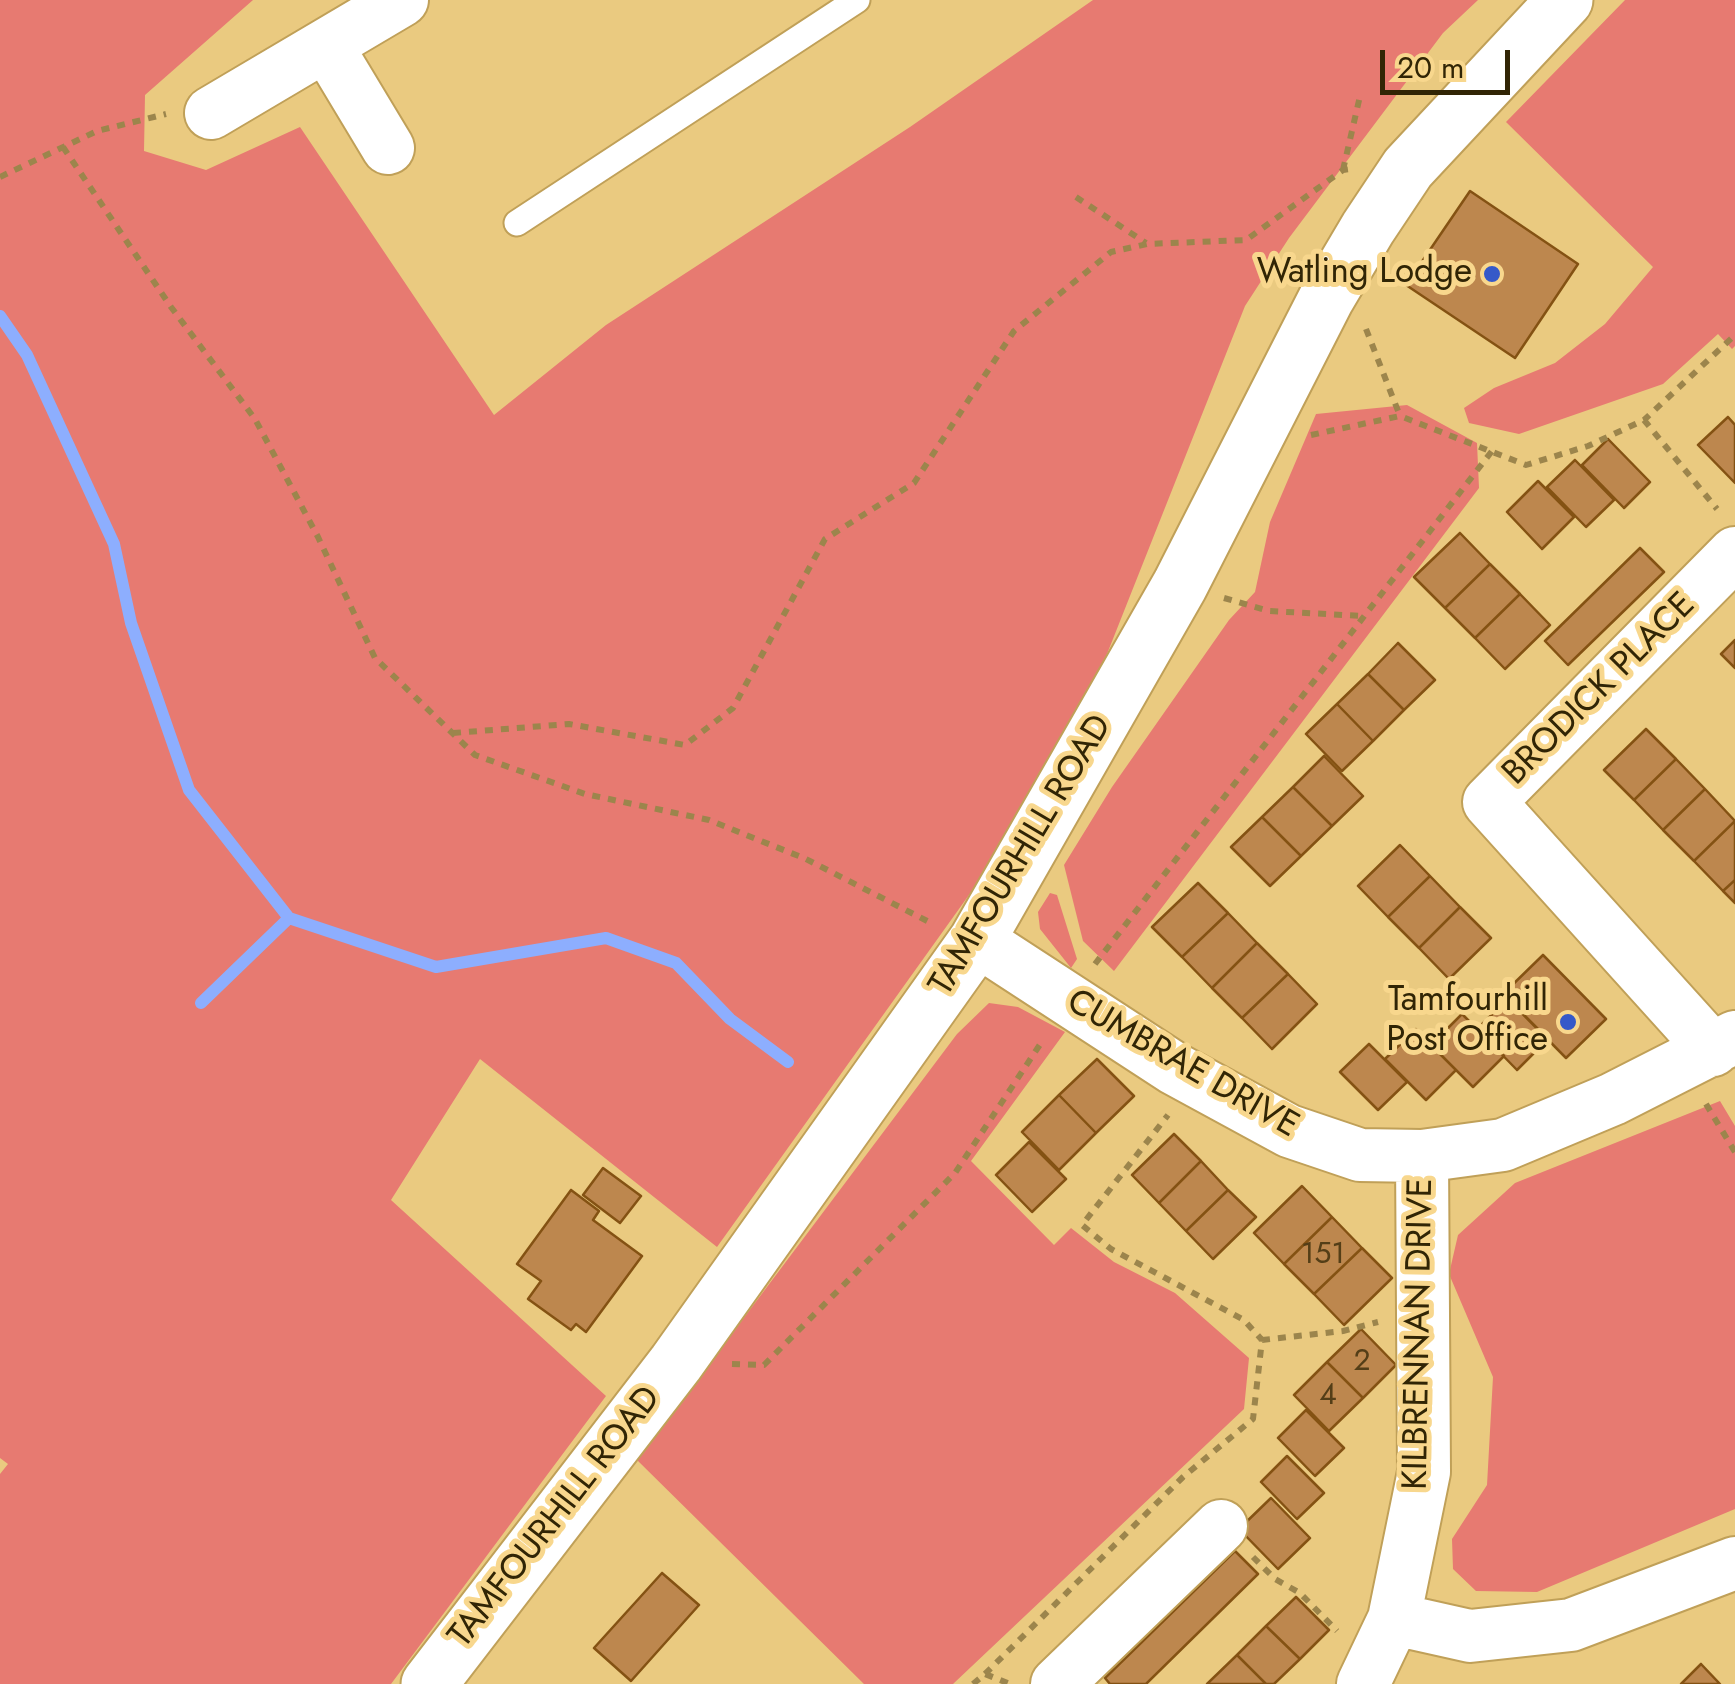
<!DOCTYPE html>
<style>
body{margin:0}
#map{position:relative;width:1735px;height:1684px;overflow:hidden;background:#eaca80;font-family:Jost,sans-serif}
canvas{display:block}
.scale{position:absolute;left:1380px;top:50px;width:130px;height:45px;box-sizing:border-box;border:5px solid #312505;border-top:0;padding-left:12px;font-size:30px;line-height:35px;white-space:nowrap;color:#312505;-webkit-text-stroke:8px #f8d78d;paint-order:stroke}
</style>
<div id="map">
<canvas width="1735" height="1684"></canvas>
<div class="scale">20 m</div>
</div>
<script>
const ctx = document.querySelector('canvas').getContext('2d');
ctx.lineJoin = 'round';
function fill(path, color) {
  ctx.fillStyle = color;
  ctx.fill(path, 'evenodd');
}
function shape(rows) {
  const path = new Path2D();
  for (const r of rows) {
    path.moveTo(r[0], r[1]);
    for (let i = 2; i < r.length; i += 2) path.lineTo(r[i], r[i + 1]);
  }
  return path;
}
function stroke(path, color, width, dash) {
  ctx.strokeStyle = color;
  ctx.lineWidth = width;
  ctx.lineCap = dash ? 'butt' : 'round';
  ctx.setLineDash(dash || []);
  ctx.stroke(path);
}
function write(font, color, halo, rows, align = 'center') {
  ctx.font = font + ' Jost,sans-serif';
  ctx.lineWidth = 10;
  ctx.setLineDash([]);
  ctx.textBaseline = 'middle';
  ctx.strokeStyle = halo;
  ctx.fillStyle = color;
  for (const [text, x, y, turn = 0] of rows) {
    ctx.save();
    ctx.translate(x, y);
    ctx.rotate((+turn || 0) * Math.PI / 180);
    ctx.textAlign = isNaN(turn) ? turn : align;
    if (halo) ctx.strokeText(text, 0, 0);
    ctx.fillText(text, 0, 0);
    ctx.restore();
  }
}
const green = shape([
 [0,0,253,0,145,95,144,151,206,170,300,127,494,415,606,325,910,127,1093,0,1478,0,1443,33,1289,238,1245,306,1105,659,984,874,717,1247,480,1059,391,1200,606,1396,391,1684,0,1684,0,1474,8,1464,0,1458],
 [1625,0,1735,0,1735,346,1732,349,1718,334,1663,384,1519,434,1469,423,1464,408,1494,388,1555,363,1605,324,1653,267,1506,122],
 [1407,405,1477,443,1479,488,1114,971,1083,941,1064,865,1112,787,1229,620,1255,592,1270,522,1316,414],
 [1050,893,1057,895,1077,959,1071,968,1040,929,1038,912],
 [989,1003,1018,1007,1065,1032,971,1161,1054,1245,1071,1228,1114,1262,1175,1293,1249,1358,1244,1409,953,1684,864,1684,637,1460,957,1034],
 [1720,1101,1735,1126,1735,1509,1537,1592,1476,1591,1453,1569,1452,1539,1487,1485,1493,1377,1449,1274,1458,1235,1515,1183]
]);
const stream = shape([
 [0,316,27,355,114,544,131,623,189,790,289,918,436,967,606,938,676,963,730,1019,788,1062],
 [201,1003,289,918]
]);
const building = shape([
 [1470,191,1578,264,1515,358,1406,285,1470,191],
 [1728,417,1735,425,1735,483,1698,445,1728,417],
 [1608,439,1650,482,1624,508,1582,465,1608,439],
 [1575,460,1614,500,1586,527,1547,487,1575,460],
 [1538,481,1574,517,1542,549,1507,512,1538,481],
 [1460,533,1490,564,1445,608,1414,577,1460,533],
 [1640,548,1664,572,1568,665,1545,641,1640,548],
 [1490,564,1520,594,1475,638,1445,608,1490,564],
 [1520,594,1550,625,1505,669,1475,638,1520,594],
 [1735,640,1735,668,1721,654,1735,640],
 [1398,643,1435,680,1404,710,1368,674,1398,643],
 [1368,674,1404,710,1373,741,1337,704,1368,674],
 [1337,704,1373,741,1342,771,1306,734,1337,704],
 [1646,729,1676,759,1634,800,1604,770,1646,729],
 [1324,756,1363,796,1332,826,1293,787,1324,756],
 [1676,759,1705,789,1663,830,1634,800,1676,759],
 [1293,787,1332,826,1301,856,1262,817,1293,787],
 [1705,789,1735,821,1694,861,1663,830,1705,789],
 [1262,817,1301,856,1270,886,1231,847,1262,817],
 [1735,821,1735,880,1723,891,1694,861,1735,821],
 [1400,845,1430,876,1388,917,1358,886,1400,845],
 [1430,876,1460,907,1419,948,1388,917,1430,876],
 [1735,880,1735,903,1723,891,1735,880],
 [1198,883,1228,913,1182,957,1152,927,1198,883],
 [1460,907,1491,938,1449,979,1419,948,1460,907],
 [1228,913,1257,943,1212,988,1182,957,1228,913],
 [1257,943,1288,974,1242,1018,1212,988,1257,943],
 [1543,955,1606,1019,1566,1058,1503,994,1543,955],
 [1288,974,1317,1004,1272,1049,1242,1018,1288,974],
 [1508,999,1548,1039,1517,1070,1477,1029,1508,999],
 [1462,1014,1504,1056,1473,1087,1431,1045,1462,1014],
 [1416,1029,1456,1070,1426,1100,1385,1059,1416,1029],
 [1369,1044,1407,1082,1378,1110,1340,1072,1369,1044],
 [1097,1059,1134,1096,1096,1133,1059,1095,1097,1059],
 [1059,1095,1096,1133,1059,1170,1022,1132,1059,1095],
 [1174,1134,1201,1161,1159,1203,1132,1175,1174,1134],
 [1029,1142,1066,1179,1032,1212,996,1175,1029,1142],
 [1201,1161,1228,1190,1186,1231,1159,1203,1201,1161],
 [603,1168,641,1196,620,1223,583,1195,603,1168],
 [1302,1186,1332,1217,1284,1264,1254,1233,1302,1186],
 [571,1190,599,1211,593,1220,642,1256,586,1332,576,1324,571,1330,528,1299,541,1281,517,1264,571,1190],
 [1228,1190,1256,1217,1213,1259,1186,1231,1228,1190],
 [1332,1217,1362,1248,1314,1294,1284,1264,1332,1217],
 [1362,1248,1392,1278,1344,1325,1314,1294,1362,1248],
 [1361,1329,1396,1365,1363,1398,1327,1362,1361,1329],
 [1327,1362,1363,1398,1329,1431,1294,1395,1327,1362],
 [1306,1410,1344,1448,1315,1476,1278,1438,1306,1410],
 [1287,1456,1324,1493,1297,1519,1261,1482,1287,1456],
 [1271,1498,1310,1538,1278,1569,1239,1529,1271,1498],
 [1235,1551,1258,1574,1146,1684,1110,1684,1105,1678,1235,1551],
 [662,1573,699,1605,631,1681,594,1648,662,1573],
 [1296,1597,1329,1630,1300,1659,1266,1626,1296,1597],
 [1266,1626,1300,1659,1274,1684,1266,1684,1237,1655,1266,1626],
 [1237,1655,1266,1684,1207,1684,1237,1655],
 [1701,1664,1720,1684,1681,1684,1701,1664]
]);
const path = shape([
 [63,147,171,307,255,419,318,537,375,658,475,755,585,794,709,820,806,859,933,924],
 [1343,170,1360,96],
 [0,177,97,131,166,114],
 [1076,197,1146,243],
 [1366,329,1400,416],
 [1644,420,1717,509],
 [1311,435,1400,416,1526,465,1588,446,1644,420,1735,335],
 [1224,598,1269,611,1363,616],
 [453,733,569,724,685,745,733,708,825,539,914,483,1014,331,1111,252,1147,244,1246,240,1343,170,1351,169],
 [1095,964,1492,451],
 [1706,1104,1735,1152],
 [1262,1340,1343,1331,1378,1322],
 [732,1364,764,1365,955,1173,1043,1040],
 [1253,1557,1275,1579,1300,1593,1337,1631],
 [985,1674,1183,1477,1253,1419,1262,1340,1244,1320,1111,1249,1082,1225,1168,1115],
 [973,1684,985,1674,1010,1684]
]);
const lane = shape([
 [517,223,857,0]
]);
const street = shape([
 [326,45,388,148],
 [211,113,402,0],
 [977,940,1175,1069,1289,1131,1360,1155,1422,1156,1503,1145,1613,1099,1735,1037],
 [1713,1050,1489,802,1735,553],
 [1394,1619,1470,1636,1571,1625,1735,1563],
 [1057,1684,1221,1526],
 [1363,1684,1394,1619,1424,1472,1422,1156]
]);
const secondary = shape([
 [429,1684,676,1363,977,940,1180,585,1326,299,1368,228,1408,168,1565,0]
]);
const markers = [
 [1492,274,10,"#3559c9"],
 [1568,1022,10,"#3559c9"]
];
const numberNames = [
 ["151",1323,1256],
 ["2",1362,1363],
 ["4",1328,1397]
];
const poiNames = [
 ["Watling Lodge",1472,274],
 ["Tamfourhill",1548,1002],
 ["Post Office",1548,1042]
];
const streetNames = [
 ["BRODICK PLACE",1600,690,-45],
 ["TAMFOURHILL ROAD",1022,856,-59],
 ["CUMBRAE DRIVE",1182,1065,30],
 ["KILBRENNAN DRIVE",1420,1334,-89],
 ["TAMFOURHILL ROAD",556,1518,-52]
];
fill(green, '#e77a71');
stroke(stream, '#8daefe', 12);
fill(building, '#bd874e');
stroke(building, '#845213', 2.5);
stroke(lane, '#c0a058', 29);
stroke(street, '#c0a058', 56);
stroke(secondary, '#c0a058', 59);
stroke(path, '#9c854c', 6, [8, 8]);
stroke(lane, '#fff', 25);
stroke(street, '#fff', 52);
stroke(secondary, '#fff', 55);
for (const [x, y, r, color] of markers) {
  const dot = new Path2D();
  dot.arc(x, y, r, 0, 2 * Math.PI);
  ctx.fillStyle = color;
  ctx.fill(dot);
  stroke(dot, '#f8d78d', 4);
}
write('30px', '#543e17', null, numberNames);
write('35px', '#312505', '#f8d78d', poiNames, 'right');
write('35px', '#312505', '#f8d78d', streetNames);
</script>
